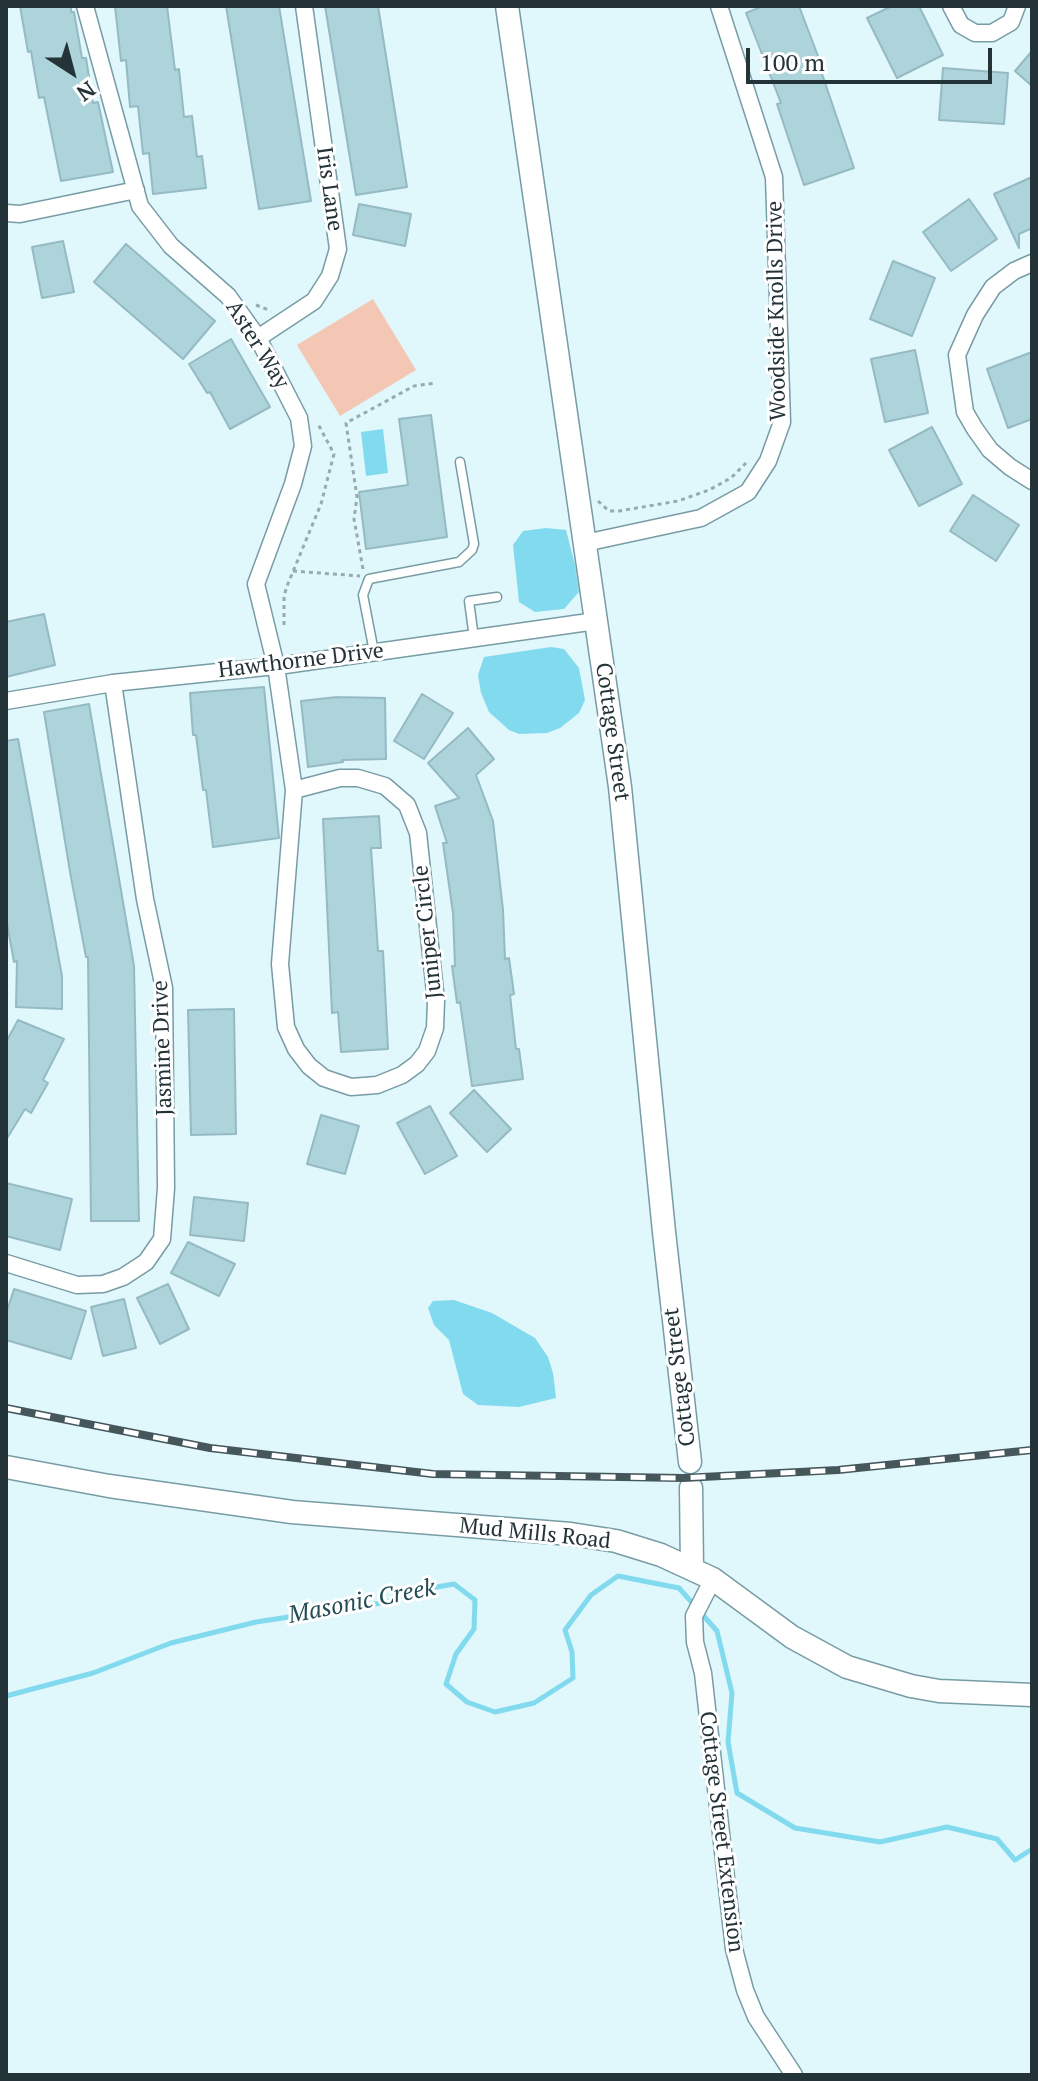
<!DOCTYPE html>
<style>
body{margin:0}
#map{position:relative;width:1038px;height:2081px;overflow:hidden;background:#e0f7fc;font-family:"PT Serif",serif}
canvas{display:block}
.frame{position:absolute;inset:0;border:8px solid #243337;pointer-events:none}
.north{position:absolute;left:32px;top:32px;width:80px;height:80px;-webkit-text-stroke:6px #fff;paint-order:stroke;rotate:144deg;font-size:22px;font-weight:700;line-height:32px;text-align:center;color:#243337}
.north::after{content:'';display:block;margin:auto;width:28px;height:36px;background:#243337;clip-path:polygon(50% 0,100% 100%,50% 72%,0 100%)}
.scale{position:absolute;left:746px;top:48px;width:246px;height:36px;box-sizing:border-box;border:4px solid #243337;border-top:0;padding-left:10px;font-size:24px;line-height:28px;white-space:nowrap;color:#243337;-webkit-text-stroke:6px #fff;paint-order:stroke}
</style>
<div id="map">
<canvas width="1038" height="2081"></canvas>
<div class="frame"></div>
<div class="north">N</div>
<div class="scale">100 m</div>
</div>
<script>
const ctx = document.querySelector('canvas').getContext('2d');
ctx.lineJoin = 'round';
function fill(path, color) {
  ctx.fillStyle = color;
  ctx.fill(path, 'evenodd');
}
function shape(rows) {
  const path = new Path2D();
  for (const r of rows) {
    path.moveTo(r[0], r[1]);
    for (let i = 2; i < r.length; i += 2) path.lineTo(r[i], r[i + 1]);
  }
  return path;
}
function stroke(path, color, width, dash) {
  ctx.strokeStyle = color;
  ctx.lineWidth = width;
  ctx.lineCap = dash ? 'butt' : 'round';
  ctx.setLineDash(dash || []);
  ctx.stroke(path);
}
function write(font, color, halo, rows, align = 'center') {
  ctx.font = font + ' "PT Serif",serif';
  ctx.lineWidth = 6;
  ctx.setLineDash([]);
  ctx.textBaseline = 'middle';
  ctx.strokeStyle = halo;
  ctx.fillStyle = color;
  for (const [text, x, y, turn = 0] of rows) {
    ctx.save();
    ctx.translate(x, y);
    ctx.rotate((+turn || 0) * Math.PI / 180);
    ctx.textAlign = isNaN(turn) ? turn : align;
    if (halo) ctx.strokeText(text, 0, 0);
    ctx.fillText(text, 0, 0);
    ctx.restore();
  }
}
const green = shape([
 [373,299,416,370,340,416,297,345]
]);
const water = shape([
 [383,429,388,473,366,476,361,432],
 [546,528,566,530,575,565,579,592,564,609,535,612,519,602,513,545,523,531],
 [551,647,564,649,579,668,585,700,579,713,560,728,547,733,519,734,509,730,489,712,481,693,478,675,484,657],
 [454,1300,492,1313,535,1338,548,1357,553,1373,556,1398,519,1407,478,1405,463,1394,449,1340,434,1325,428,1308,433,1301]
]);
const stream = shape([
 [6,1696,93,1673,171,1643,256,1622,388,1602,414,1591,454,1584,475,1600,474,1629,456,1654,446,1684,467,1702,495,1712,534,1703,573,1678,572,1652,565,1630,591,1595,618,1576,679,1588,717,1631,732,1693,728,1742,737,1793,795,1828,880,1842,947,1827,997,1839,1015,1860,1032,1849]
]);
const building = shape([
 [20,6,71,6,71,12,74,12,82,58,86,58,93,103,98,102,113,172,61,181,44,97,39,98,31,51,28,52,20,6],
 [115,6,167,6,175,70,179,69,184,117,192,116,197,157,202,156,206,188,153,194,149,153,143,154,138,106,130,107,126,60,121,61,115,6],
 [226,6,279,6,311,201,259,209,226,6],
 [325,6,378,6,407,187,356,195,325,6],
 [763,6,799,6,821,64,819,65,854,168,804,185,777,104,781,103,746,13,763,6],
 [892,6,919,6,943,55,897,78,867,18,892,6],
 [1032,51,1032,86,1015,71,1032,51],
 [943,68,1008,73,1004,124,939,120,943,68],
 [1032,177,1032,228,1019,234,1019,248,994,194,1032,177],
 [969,199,997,239,951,271,923,232,969,199],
 [359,204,411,214,405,246,353,235,359,204],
 [63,241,74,292,42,298,32,247,63,241],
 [126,244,215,321,183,359,94,282,126,244],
 [893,261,935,278,912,336,870,319,893,261],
 [231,339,270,407,230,429,210,392,207,393,189,364,231,339],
 [915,350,928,413,885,422,871,359,915,350],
 [1032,352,1032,419,1008,428,987,369,1032,352],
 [431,415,447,537,366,549,359,492,408,485,399,419,431,415],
 [932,427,962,484,919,506,889,450,932,427],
 [973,495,1019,525,996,561,950,531,973,495],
 [44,614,55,665,6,677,6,622,44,614],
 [264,687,279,838,213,847,206,790,203,790,196,735,193,735,190,693,264,687],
 [422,694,453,713,424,759,394,741,422,694],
 [337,697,385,698,386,759,342,760,343,762,308,767,301,701,337,697],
 [89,704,134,966,139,1221,91,1221,88,957,86,957,70,872,44,712,89,704],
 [468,728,494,759,476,775,493,821,503,910,505,959,509,958,514,994,510,995,516,1049,519,1049,523,1079,472,1086,460,1002,457,1003,452,966,455,966,453,913,443,843,447,843,435,806,459,798,428,763,468,728],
 [18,739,62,976,62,1009,16,1007,17,961,14,962,6,918,6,741,18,739],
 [379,816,381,848,371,848,378,951,383,951,388,1049,341,1052,338,1012,332,1013,323,819,379,816],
 [234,1009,236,1134,191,1135,188,1010,234,1009],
 [18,1020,64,1039,43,1080,48,1083,31,1113,25,1109,6,1140,6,1042,18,1020],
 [474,1090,511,1129,487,1152,450,1113,474,1090],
 [430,1106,457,1156,425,1174,397,1123,430,1106],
 [321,1115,359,1126,345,1174,307,1164,321,1115],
 [6,1183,72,1199,60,1250,6,1236,6,1183],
 [194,1197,248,1203,244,1241,190,1235,194,1197],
 [188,1242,235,1264,219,1296,171,1273,188,1242],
 [168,1284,189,1329,160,1344,137,1298,168,1284],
 [14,1289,86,1311,71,1359,6,1340,6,1314,14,1289],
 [124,1299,136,1348,103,1356,91,1307,124,1299]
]);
const path = shape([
 [256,305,271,311],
 [598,501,609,511,619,511,678,501,709,490,731,478,746,463],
 [363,569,354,519,357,497,346,423,414,386,436,383],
 [293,571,360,576],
 [284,625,284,596,287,586,321,504,334,454,317,422]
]);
const lane = shape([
 [474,638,469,601,497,597],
 [374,652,363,595,369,579,459,562,472,550,474,544,460,462]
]);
const street = shape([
 [85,6,140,206,171,246,228,296,258,338,299,418,303,446,293,484,256,584,276,666,294,790,280,964,286,1027,296,1049,309,1066,324,1078,351,1087,377,1085,402,1075,417,1064,427,1051,435,1028,436,1001,418,833,407,805,385,786,358,778,340,778,294,790],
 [951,6,961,25,975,33,992,33,1011,22,1017,6],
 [6,213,20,214,136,190],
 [1032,263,1014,271,993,287,975,315,957,355,965,412,975,429,990,450,1010,467,1032,481],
 [258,338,314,301,330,276,338,249,304,6],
 [585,543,701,518,748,492,768,461,782,422,774,177,719,6],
 [6,701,113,683,285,665,596,621],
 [6,1263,77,1285,103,1284,123,1277,146,1262,162,1239,166,1188,164,988,145,899,113,683],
 [713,1579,694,1616,695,1642,703,1673,734,1949,745,1990,756,2017,794,2075]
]);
const secondary = shape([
 [507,6,620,787,664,1232,690,1462],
 [6,1467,109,1486,292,1512,571,1534,616,1541,661,1555,713,1579,792,1637,847,1667,911,1686,939,1691,1032,1695],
 [691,1488,692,1569]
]);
const rail = shape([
 [6,1408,210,1448,433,1474,683,1478,838,1470,1032,1450]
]);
const streetNames = [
 ["Iris Lane",329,189,82],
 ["Woodside Knolls Drive",777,311,-91],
 ["Aster Way",257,345,58],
 ["Hawthorne Drive",301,661,-7],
 ["Cottage Street",612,732,82],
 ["Juniper Circle",428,932,-96],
 ["Jasmine Drive",163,1048,-92],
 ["Cottage Street",680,1377,-97],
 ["Mud Mills Road",535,1534,6],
 ["Cottage Street Extension",721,1832,83]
];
const waterNames = [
 ["Masonic Creek",362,1602,-11]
];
fill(green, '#f4c7b5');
fill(water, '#82daee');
stroke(stream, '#82daee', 5);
fill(building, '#add3db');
stroke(building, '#95bac3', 2);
stroke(lane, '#779ca4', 11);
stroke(street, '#779ca4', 19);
stroke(secondary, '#779ca4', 25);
stroke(path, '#96aaaf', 3, [4, 4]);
stroke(lane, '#fff', 8);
stroke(street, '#fff', 16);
stroke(secondary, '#fff', 22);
stroke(rail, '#46575b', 8);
stroke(rail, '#fff', 5, [15]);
write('22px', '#243337', '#fff', streetNames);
write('italic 24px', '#234c55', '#fff', waterNames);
</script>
